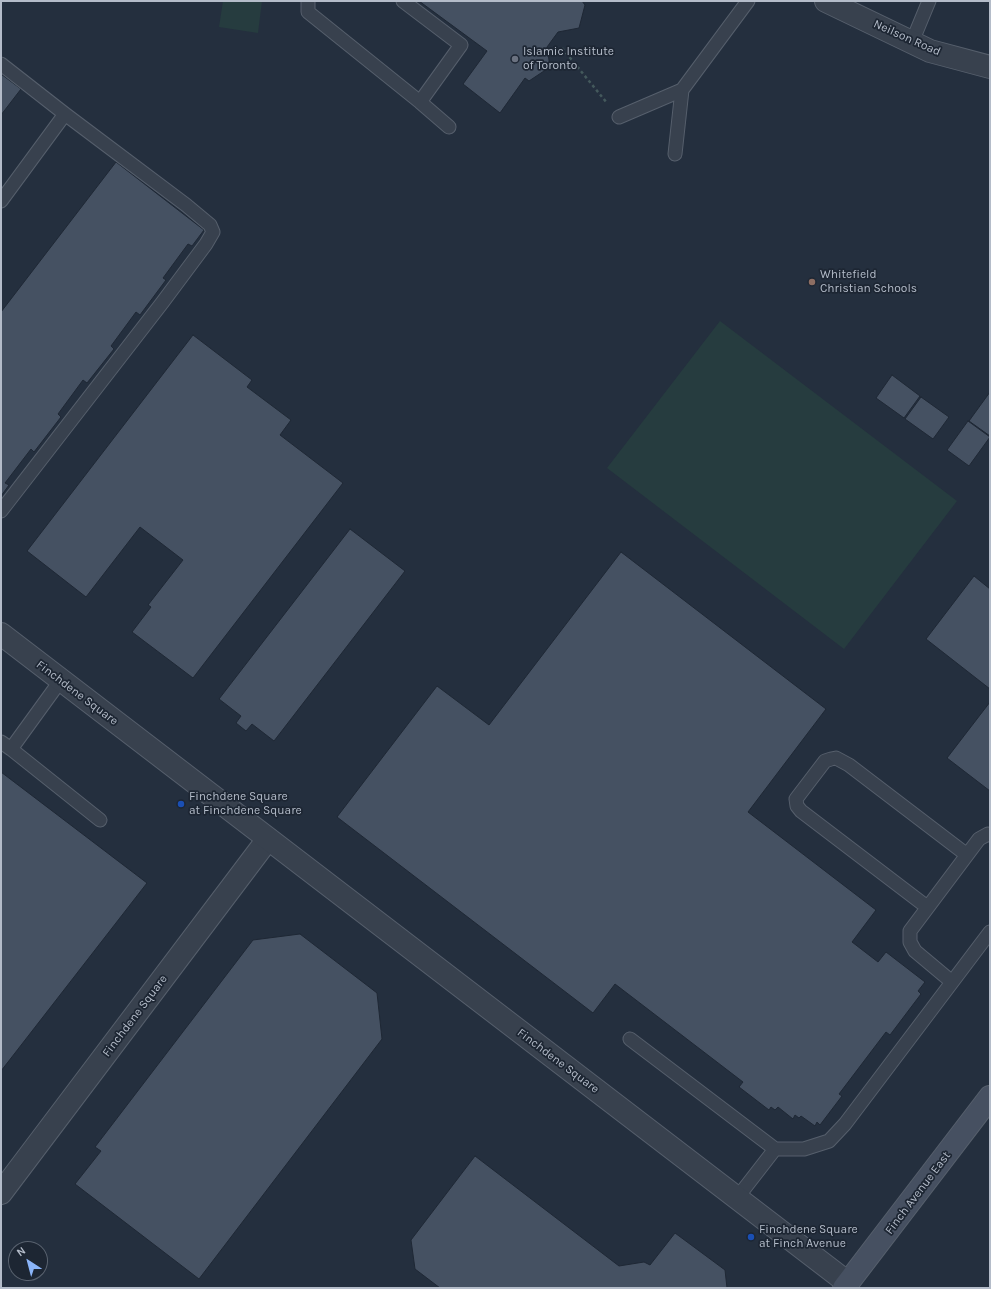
<!DOCTYPE html>
<style>
body{margin:0}
#map{position:relative;width:991px;height:1289px;overflow:hidden;background:#242f3e;font-family:Karla,sans-serif}
canvas{display:block}
.frame{position:absolute;inset:0;border:2px solid #b4bcc9;pointer-events:none}
.north{position:absolute;left:8px;top:1241px;width:40px;height:40px;box-sizing:border-box;background:#1d2633;border:1px solid #59626f;border-radius:50%;rotate:324deg;font-size:11px;font-weight:700;line-height:16px;text-align:center;color:#b4bcc9}
.north::after{content:'';display:block;margin:auto;width:14px;height:18px;background:#8ab4f8;clip-path:polygon(50% 0,100% 100%,50% 72%,0 100%)}
</style>
<div id="map">
<canvas width="991" height="1289"></canvas>
<div class="frame"></div>
<div class="north">N</div>
</div>
<script>
const ctx = document.querySelector('canvas').getContext('2d');
ctx.lineJoin = 'round';
function fill(path, color) {
  ctx.fillStyle = color;
  ctx.fill(path, 'evenodd');
}
function shape(rows) {
  const path = new Path2D();
  for (const r of rows) {
    path.moveTo(r[0], r[1]);
    for (let i = 2; i < r.length; i += 2) path.lineTo(r[i], r[i + 1]);
  }
  return path;
}
function stroke(path, color, width, dash) {
  ctx.strokeStyle = color;
  ctx.lineWidth = width;
  ctx.lineCap = dash ? 'butt' : 'round';
  ctx.setLineDash(dash || []);
  ctx.stroke(path);
}
function write(font, color, halo, rows, align = 'center') {
  ctx.font = font + ' Karla,sans-serif';
  ctx.lineWidth = 3.5;
  ctx.setLineDash([]);
  ctx.textBaseline = 'middle';
  ctx.strokeStyle = halo;
  ctx.fillStyle = color;
  for (const [text, x, y, turn = 0] of rows) {
    ctx.save();
    ctx.translate(x, y);
    ctx.rotate((+turn || 0) * Math.PI / 180);
    ctx.textAlign = isNaN(turn) ? turn : align;
    if (halo) ctx.strokeText(text, 0, 0);
    ctx.fillText(text, 0, 0);
    ctx.restore();
  }
}
const green = shape([
 [223,1,262,1,258,33,219,27],
 [720,321,957,501,844,649,607,468]
]);
const building = shape([
 [419,1,582,1,585,5,579,28,558,32,547,47,550,67,529,81,525,78,500,113,463,84,487,51,419,1],
 [1,74,21,89,1,115,1,74],
 [116,162,204,230,192,246,188,244,163,278,166,280,140,315,136,312,111,346,114,349,87,383,83,380,58,414,61,417,34,452,31,449,5,483,9,485,1,496,1,312,116,162],
 [193,335,252,380,247,387,291,420,280,435,343,483,193,678,132,632,151,607,148,605,183,560,140,527,86,597,27,551,193,335],
 [892,375,920,396,904,418,876,398,892,375],
 [990,392,990,436,969,421,990,392],
 [921,397,949,417,933,439,905,419,921,397],
 [968,421,990,437,969,466,947,450,968,421],
 [350,529,405,571,274,741,252,724,246,731,236,723,241,716,219,699,350,529],
 [621,552,826,709,748,812,876,910,852,942,878,962,886,952,925,982,918,991,921,994,890,1035,886,1032,839,1094,842,1096,820,1125,817,1122,815,1126,801,1116,799,1118,795,1115,793,1119,778,1107,775,1110,771,1107,769,1110,739,1087,743,1082,615,984,593,1013,337,817,437,686,489,725,621,552],
 [974,576,990,589,990,689,926,639,974,576],
 [990,702,990,791,947,758,990,702],
 [1,772,147,883,1,1071,1,772],
 [300,934,377,993,382,1039,199,1279,75,1184,101,1151,95,1147,253,940,300,934],
 [475,1156,619,1266,644,1262,650,1265,675,1233,725,1270,727,1288,440,1288,415,1269,411,1240,475,1156]
]);
const path = shape([
 [562,48,607,103]
]);
const service = shape([
 [308,1,308,12,420,102,449,127],
 [403,1,461,45,420,102],
 [912,42,929,1],
 [1,64,65,114,186,205,210,225,213,232,206,244,162,303,1,511],
 [619,117,682,90],
 [675,154,682,90,748,1],
 [1,201,65,114],
 [61,680,11,749,100,820],
 [1,742,11,749],
 [927,907,801,811,797,806,796,799,825,761,831,759,836,758,849,765,967,855],
 [952,982,915,951,910,942,910,931,979,839,988,834,990,835],
 [630,1039,775,1149,737,1198],
 [775,1149,804,1149,829,1141,845,1124,990,932]
]);
const minor = shape([
 [1,1193,268,839]
]);
const tertiary = shape([
 [826,1,930,51,990,67],
 [1,634,848,1283]
]);
const secondary = shape([
 [844,1288,990,1097]
]);
const markers = [
 [515,59,4,"#6b7280"],
 [812,282,4,"#8d6e63"],
 [181,804,4,"#1a4fb4"],
 [751,1237,4,"#1a4fb4"]
];
const streetNames = [
 ["Neilson Road",907,38,24],
 ["Finchdene Square",77,693,37],
 ["Finchdene Square",135,1016,-53],
 ["Finchdene Square",558,1061,37],
 ["Finch Avenue East",918,1193,-53]
];
const poiNames = [
 ["Islamic Institute",523,52],
 ["of Toronto",523,66],
 ["Whitefield",820,275],
 ["Christian Schools",820,289],
 ["Finchdene Square",189,797],
 ["at Finchdene Square",189,811],
 ["Finchdene Square",759,1230],
 ["at Finch Avenue",759,1244]
];
fill(green, '#263c3f');
fill(building, '#455162');
stroke(building, '#1f2835', 1);
stroke(service, '#565f6c', 15);
stroke(minor, '#565f6c', 24);
stroke(tertiary, '#565f6c', 24);
stroke(secondary, '#565f6c', 24);
stroke(path, '#44595c', 2.5, [3, 3]);
stroke(service, '#38414e', 13);
stroke(minor, '#38414e', 22);
stroke(tertiary, '#38414e', 22);
stroke(secondary, '#465061', 22);
for (const [x, y, r, color] of markers) {
  const dot = new Path2D();
  dot.arc(x, y, r, 0, 2 * Math.PI);
  ctx.fillStyle = color;
  ctx.fill(dot);
  stroke(dot, '#1d2633', 1.5);
}
write('12px', '#b4bcc9', '#1d2633', streetNames);
write('12px', '#b4bcc9', '#1d2633', poiNames, 'left');
</script>
